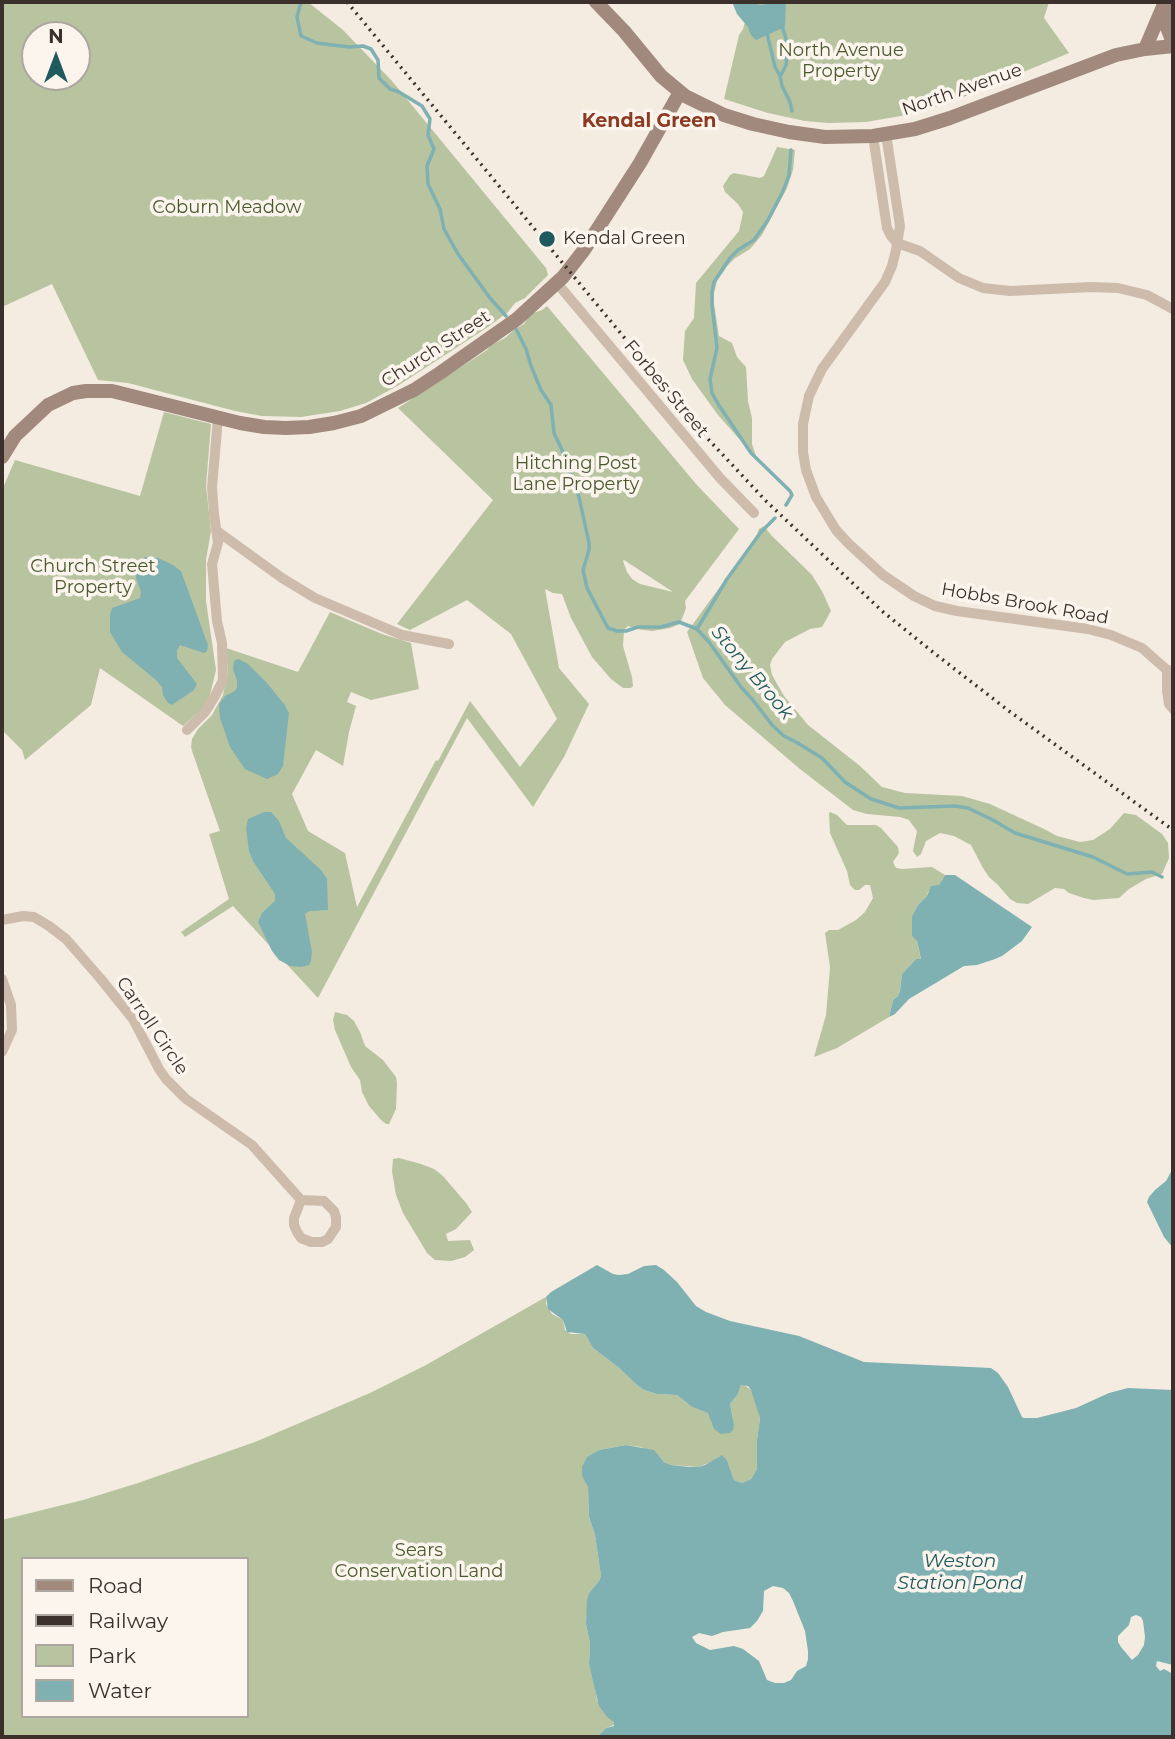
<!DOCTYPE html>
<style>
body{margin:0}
#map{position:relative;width:1175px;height:1739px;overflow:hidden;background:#f4ebe1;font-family:Montserrat,sans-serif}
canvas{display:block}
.frame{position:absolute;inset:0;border:4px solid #3b302b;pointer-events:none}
.legend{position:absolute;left:21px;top:1557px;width:228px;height:161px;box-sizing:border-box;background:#fbf5ee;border:2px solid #aea6a0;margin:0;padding:9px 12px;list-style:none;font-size:21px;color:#3b302b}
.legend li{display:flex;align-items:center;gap:14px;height:35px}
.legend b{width:35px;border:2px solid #aea6a0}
.north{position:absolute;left:21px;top:21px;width:70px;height:70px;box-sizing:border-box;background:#fbf5ee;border:2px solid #aea6a0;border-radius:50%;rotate:0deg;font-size:19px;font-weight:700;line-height:28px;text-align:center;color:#3b302b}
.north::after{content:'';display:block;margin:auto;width:24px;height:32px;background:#1f5a5e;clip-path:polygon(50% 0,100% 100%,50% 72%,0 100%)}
</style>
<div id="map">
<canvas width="1175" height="1739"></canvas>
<div class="frame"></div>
<ul class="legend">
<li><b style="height:9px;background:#a18a7d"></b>Road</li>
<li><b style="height:9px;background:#3b302b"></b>Railway</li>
<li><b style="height:19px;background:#b8c4a0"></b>Park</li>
<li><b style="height:19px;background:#7fb0b2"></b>Water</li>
</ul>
<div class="north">N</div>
</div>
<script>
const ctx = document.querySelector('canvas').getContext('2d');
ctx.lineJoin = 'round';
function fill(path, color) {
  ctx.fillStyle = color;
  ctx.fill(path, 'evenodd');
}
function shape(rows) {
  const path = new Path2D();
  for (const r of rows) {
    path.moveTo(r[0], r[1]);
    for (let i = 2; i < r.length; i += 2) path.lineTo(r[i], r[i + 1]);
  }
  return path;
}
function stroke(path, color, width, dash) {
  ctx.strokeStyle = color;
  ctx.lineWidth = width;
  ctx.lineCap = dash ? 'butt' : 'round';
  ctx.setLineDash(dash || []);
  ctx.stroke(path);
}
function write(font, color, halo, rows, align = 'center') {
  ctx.font = font + ' Montserrat,sans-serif';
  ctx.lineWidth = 7;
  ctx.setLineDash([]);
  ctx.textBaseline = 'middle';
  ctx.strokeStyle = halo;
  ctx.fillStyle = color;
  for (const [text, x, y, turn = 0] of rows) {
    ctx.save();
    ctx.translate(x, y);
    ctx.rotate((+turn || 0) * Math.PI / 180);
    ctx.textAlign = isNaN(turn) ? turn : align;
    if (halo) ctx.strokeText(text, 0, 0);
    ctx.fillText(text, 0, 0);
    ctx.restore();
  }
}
const green = shape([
 [2,2,308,2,343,30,392,81,546,268,548,275,525,298,515,303,508,312,488,327,399,385,366,403,340,411,301,417,262,416,235,411,128,383,98,380,52,284,2,307],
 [35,35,77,35,77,77,35,77],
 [751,2,1049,2,1044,18,1069,53,961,98,918,113,866,122,828,123,805,121,768,113,724,99,739,35,743,29],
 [777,147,795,150,793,170,787,188,762,235,750,249,734,259,728,265,717,281,714,293,714,304,719,336,732,343,737,357,746,367,748,401,752,418,752,444,757,459,718,415,692,379,683,360,685,331,694,318,696,283,739,231,741,222,743,212,738,204,725,192,723,186,730,175,734,173,760,178,764,176],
 [547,306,696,484,739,529,685,601,686,608,680,624,670,628,652,631,637,629,628,626,624,630,623,646,632,677,633,686,631,688,623,688,611,679,592,657,571,618,562,594,553,593,545,589,559,668,589,704,564,757,533,807,467,718,318,998,233,906,185,937,181,932,229,899,209,834,220,831,193,754,191,747,192,739,198,729,212,715,223,695,228,672,226,648,298,672,330,612,382,634,411,643,419,689,371,700,351,692,347,702,356,706,349,732,343,766,316,750,292,794,308,831,345,853,357,907,436,760,438,761,470,701,520,767,557,719,511,634,467,600,410,630,397,624,493,500,398,408,487,350,491,345,505,338,515,329,524,324,530,314,542,310],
 [623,561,624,560,673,592,640,584,632,579,627,572],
 [164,412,211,424,206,486,211,531,206,560,206,601,216,670,210,695,202,709,183,726,100,668,91,705,25,760,22,750,2,730,2,490,15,460,140,496],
 [764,526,771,535,812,575,823,593,831,611,822,627,810,629,785,642,772,659,770,665,772,675,784,696,808,725,860,766,882,787,905,793,962,796,990,804,1044,829,1057,836,1080,842,1093,840,1110,829,1124,813,1136,815,1162,834,1168,843,1169,858,1162,874,1146,879,1129,889,1119,898,1093,900,1084,898,1069,893,1064,889,1055,888,1028,904,1017,903,1010,899,998,885,989,877,983,868,971,845,954,836,940,833,926,841,921,854,917,857,913,851,917,831,909,820,900,817,867,814,853,810,800,769,725,705,703,678,687,632,755,539,759,529],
 [830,812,837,815,847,825,876,825,881,828,898,847,899,853,893,862,896,868,902,869,932,867,945,875,939,885,928,892,927,896,918,905,912,916,912,931,917,941,921,960,916,959,902,974,900,991,898,996,893,1000,889,1017,837,1048,814,1057,826,1015,828,992,830,967,825,933,829,930,838,930,856,920,865,912,873,898,870,885,865,885,859,890,855,890,850,885,847,871,830,833,829,813],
 [335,1012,347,1015,354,1021,360,1032,365,1046,383,1060,396,1077,397,1083,396,1109,389,1124,386,1124,381,1120,369,1106,362,1092,360,1080,351,1067,335,1030,333,1020],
 [399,1158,421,1164,434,1169,443,1176,466,1203,472,1212,456,1229,446,1234,448,1241,470,1240,474,1250,465,1257,451,1261,435,1260,427,1253,403,1213,396,1195,392,1171,393,1159],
 [546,1297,546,1304,552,1314,563,1320,565,1330,571,1334,585,1334,593,1348,618,1367,638,1386,644,1390,657,1394,677,1395,692,1407,709,1413,711,1418,712,1424,733,1420,730,1404,738,1394,741,1385,743,1384,751,1390,754,1394,760,1418,757,1440,757,1469,751,1479,742,1483,734,1480,727,1460,720,1456,711,1462,698,1467,671,1465,664,1462,657,1454,641,1447,626,1445,599,1450,588,1457,586,1483,588,1487,589,1517,595,1535,601,1576,599,1581,589,1593,586,1624,590,1643,589,1664,595,1685,597,1700,614,1722,614,1725,606,1728,597,1737,2,1737,2,1520,83,1500,138,1483,255,1442,370,1393,426,1365],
 [23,1559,247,1559,247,1716,23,1716]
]);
const water = shape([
 [732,2,753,2,760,5,766,4,769,2,786,2,785,27,756,40,751,35,748,27,737,14],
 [145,557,158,558,173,565,181,571,208,645,207,651,204,653,180,645,177,650,177,658,197,684,194,690,172,705,168,703,163,695,162,687,156,680,122,652,110,632,110,615,112,608,140,598,141,592,136,578,136,567,139,561],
 [238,659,247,663,267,683,284,704,289,713,283,766,278,774,267,779,245,769,230,747,220,718,219,704,225,696,235,691,237,687,237,681,233,669,234,661],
 [264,812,271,812,279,821,286,838,321,870,327,879,328,910,309,911,305,914,312,952,311,961,309,965,301,967,290,966,279,960,272,951,258,922,262,913,275,901,275,894,253,861,249,851,246,828,248,819],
 [945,875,955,875,1032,927,1022,941,1002,956,995,959,977,965,964,966,909,999,895,1014,889,1017,893,1000,898,996,900,991,902,974,916,959,921,959,917,941,912,936,912,916,918,905,927,896,931,886,939,885],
 [1173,1168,1173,1248,1164,1237,1147,1202,1149,1197,1155,1190,1166,1181],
 [597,1265,613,1274,619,1275,628,1274,644,1266,656,1265,664,1270,677,1282,696,1306,706,1312,730,1321,799,1336,864,1362,991,1368,998,1373,1008,1387,1022,1417,1024,1418,1037,1418,1076,1408,1109,1393,1128,1388,1173,1390,1173,1665,1157,1661,1156,1666,1160,1671,1164,1669,1173,1674,1173,1737,597,1737,606,1728,614,1726,614,1722,607,1717,599,1706,589,1664,590,1643,586,1624,587,1600,589,1593,599,1581,601,1576,595,1535,589,1517,588,1487,582,1476,582,1467,587,1457,599,1450,626,1445,654,1450,664,1462,671,1465,689,1467,698,1467,705,1465,722,1455,727,1460,734,1480,742,1483,751,1479,757,1469,757,1440,760,1418,751,1390,748,1386,741,1385,738,1394,730,1404,734,1425,733,1430,730,1433,721,1434,714,1429,708,1413,692,1407,677,1395,657,1394,644,1390,638,1386,618,1367,593,1348,585,1334,567,1332,563,1320,548,1309,546,1297,551,1292],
 [773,1586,783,1588,789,1593,793,1601,805,1631,808,1651,808,1659,806,1666,797,1671,791,1680,784,1683,775,1683,767,1680,759,1661,743,1649,734,1646,710,1650,696,1643,692,1637,699,1633,712,1636,723,1632,750,1628,757,1621,763,1611,764,1591],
 [1136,1615,1141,1617,1143,1621,1145,1637,1144,1645,1138,1655,1132,1660,1121,1647,1118,1642,1118,1636,1129,1625,1131,1617]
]);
const stream = shape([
 [301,2,297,17,301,36,317,43,349,47,363,46,371,49,378,60,379,78,390,89,399,92,422,106,430,119,428,135,434,149,427,166,428,184,440,209,444,229,458,254,490,298,506,316],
 [767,33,775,67,780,76,782,86,790,102,792,111],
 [781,75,786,65,787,56,786,39,782,26],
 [514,325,526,349,531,366,541,390,551,405,554,433,562,450,579,497,589,543,589,550,583,570,587,588,608,628,617,631,626,631,638,627,661,627,679,622,697,629,709,642,741,687,752,699,773,726,784,736,796,742,822,758,845,782,871,799,899,808,955,806,968,808,993,820,1015,833,1093,857,1127,874,1152,872,1162,877],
 [786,505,792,495,790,491,751,453,718,404,712,393,710,379,717,348,712,305,712,292,714,282,730,258,738,250,754,240,768,220,783,191,789,175,791,150],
 [697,629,727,579,761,532,775,518]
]);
const street = shape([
 [886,134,900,226,896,250,892,266,885,282,822,369,809,396,803,424,803,452,806,470,816,497,836,530,849,544,883,575,914,596,935,606,957,611,1088,629,1111,635,1142,648,1167,670],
 [873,136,887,228,891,236,897,243],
 [897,243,920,251,959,278,983,288,1010,291,1091,287,1118,288,1147,295,1173,309],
 [557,283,720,478,754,513],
 [217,531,282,578,315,598,402,635,449,644],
 [1173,671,1167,670,1167,691,1169,704,1173,709],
 [187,730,205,712,215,696,223,680,222,643,217,621,212,564,218,543,214,514,212,487,218,418],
 [2,920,23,916,34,917,49,926,66,939,100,978,133,1019,159,1069,166,1079,186,1099,252,1145,301,1200],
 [2,979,11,1005,12,1030,2,1052],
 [301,1200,324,1201,334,1211,336,1217,336,1227,328,1239,322,1242,311,1242,301,1238,297,1232,294,1225,294,1218,301,1200]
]);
const secondary = shape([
 [596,2,624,31,661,76,685,96,724,115,753,124,789,132,825,137,873,136,915,129,950,118,1116,55,1145,49,1173,46],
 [1164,7,1165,22,1173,43],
 [1145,49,1165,2],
 [2,457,15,436,48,405,73,393,86,391,112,391,240,423,264,427,286,428,309,427,334,423,361,416,414,390,440,373,517,319,563,277,584,250,640,163,680,92]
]);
const rail = shape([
 [347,2,708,439,766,501,882,611,934,653,1009,711,1173,830]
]);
const markers = [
 [547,239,9,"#1f5a5e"]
];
const parkNames = [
 ["North Avenue",841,51],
 ["Property",841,72],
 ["Coburn Meadow",227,208],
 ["Hitching Post",576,464],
 ["Lane Property",576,485],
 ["Church Street",93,567],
 ["Property",93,588],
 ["Sears",419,1551],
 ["Conservation Land",419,1572]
];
const streetNames = [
 ["North Avenue",962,90,-19],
 ["Church Street",436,349,-33],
 ["Forbes Street",666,389,50],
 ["Hobbs Brook Road",1025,604,10],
 ["Carroll Circle",152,1026,56]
];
const poiNames = [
 ["Kendal Green",563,239]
];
const neighbourhoodNames = [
 ["Kendal Green",649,121]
];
const waterNames = [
 ["Stony Brook",752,673,50],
 ["Weston",960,1561],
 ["Station Pond",960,1583]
];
fill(green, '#b8c4a0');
fill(water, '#7fb0b2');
stroke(stream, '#7fb0b2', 3.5);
stroke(street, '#cdbbac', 10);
stroke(secondary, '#a18a7d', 14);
stroke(rail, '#3b302b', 3.5, [2, 5]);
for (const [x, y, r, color] of markers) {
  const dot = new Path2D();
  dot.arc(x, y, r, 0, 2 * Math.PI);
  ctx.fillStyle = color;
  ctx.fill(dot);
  stroke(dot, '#fbf5ee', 2.5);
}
write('18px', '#4a5a2e', '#fbf5ee', parkNames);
write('18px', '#3b302b', '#fbf5ee', streetNames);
write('18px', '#3b302b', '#fbf5ee', poiNames, 'left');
write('bold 19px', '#8c3b22', '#fbf5ee', neighbourhoodNames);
write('italic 19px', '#1f5a5e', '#fbf5ee', waterNames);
</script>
